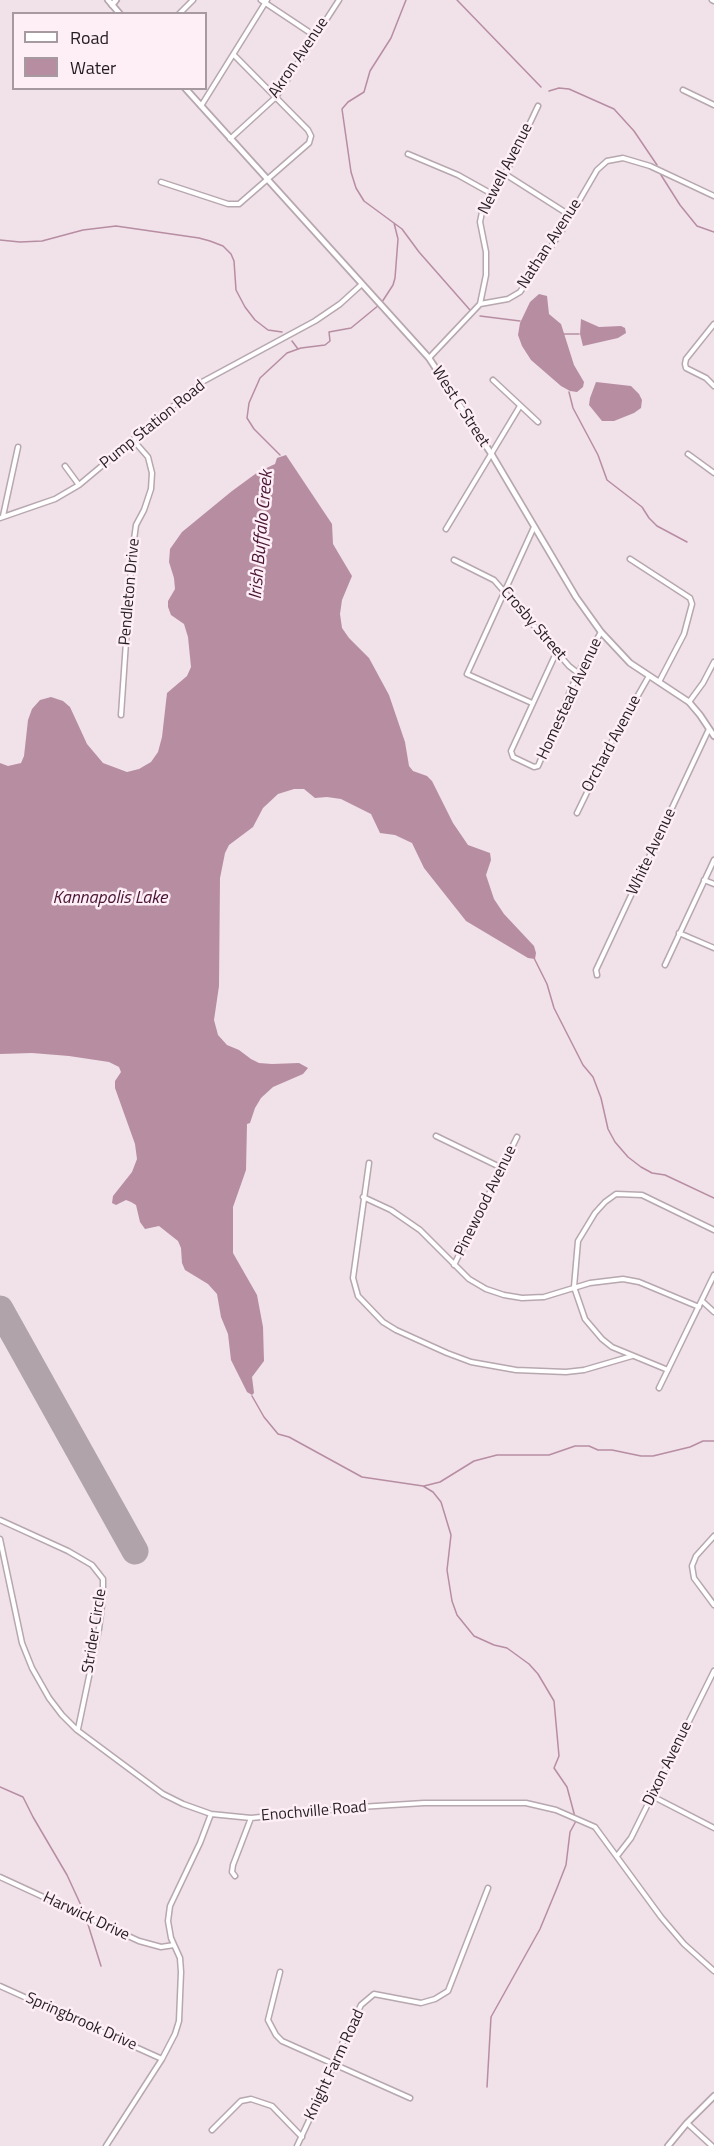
<!DOCTYPE html>
<style>
body{margin:0}
#map{position:relative;width:714px;height:2146px;overflow:hidden;background:#f1e1e9;font-family:"Titillium Web",sans-serif}
canvas{display:block}
.legend{position:absolute;left:12px;top:12px;width:195px;height:78px;box-sizing:border-box;background:#feeef6;border:2px solid #a69aa0;margin:0;padding:8px 10px;list-style:none;font-size:18px;color:#231d20}
.legend li{display:flex;align-items:center;gap:12px;height:30px}
.legend b{width:30px;border:2px solid #a69aa0}
</style>
<div id="map">
<canvas width="714" height="2146"></canvas>
<ul class="legend">
<li><b style="height:8px;background:#fff"></b>Road</li>
<li><b style="height:16px;background:#b78da2"></b>Water</li>
</ul>
</div>
<script>
const ctx = document.querySelector('canvas').getContext('2d');
ctx.lineJoin = 'round';
function fill(path, color) {
  ctx.fillStyle = color;
  ctx.fill(path, 'evenodd');
}
function shape(rows) {
  const path = new Path2D();
  for (const r of rows) {
    path.moveTo(r[0], r[1]);
    for (let i = 2; i < r.length; i += 2) path.lineTo(r[i], r[i + 1]);
  }
  return path;
}
function stroke(path, color, width, dash) {
  ctx.strokeStyle = color;
  ctx.lineWidth = width;
  ctx.lineCap = dash ? 'butt' : 'round';
  ctx.setLineDash(dash || []);
  ctx.stroke(path);
}
function write(font, color, halo, rows, align = 'center') {
  ctx.font = font + ' "Titillium Web",sans-serif';
  ctx.lineWidth = 5;
  ctx.setLineDash([]);
  ctx.textBaseline = 'middle';
  ctx.strokeStyle = halo;
  ctx.fillStyle = color;
  for (const [text, x, y, turn = 0] of rows) {
    ctx.save();
    ctx.translate(x, y);
    ctx.rotate((+turn || 0) * Math.PI / 180);
    ctx.textAlign = isNaN(turn) ? turn : align;
    if (halo) ctx.strokeText(text, 0, 0);
    ctx.fillText(text, 0, 0);
    ctx.restore();
  }
}
const water = shape([
 [539,294,547,296,549,314,561,324,574,365,584,382,583,387,577,392,570,391,561,386,531,360,522,346,518,335,520,323,530,302],
 [581,319,599,327,621,326,625,328,626,333,618,338,583,346,580,334],
 [596,382,631,386,639,394,642,400,641,408,634,413,614,421,602,421,589,405,590,398],
 [286,455,332,524,333,544,352,576,342,600,340,614,342,628,349,638,369,658,389,695,405,742,409,766,413,771,427,776,432,781,453,823,468,845,490,853,491,860,486,875,494,899,504,914,534,946,536,953,535,959,528,958,466,921,424,868,412,843,395,835,380,833,371,814,341,799,327,797,315,798,304,789,294,789,278,794,263,808,253,827,229,845,225,853,220,878,219,986,214,1020,218,1035,227,1045,239,1050,251,1059,259,1063,272,1064,299,1063,308,1068,303,1074,273,1087,261,1098,255,1108,250,1123,247,1124,246,1170,233,1207,233,1253,257,1295,263,1327,264,1361,252,1377,254,1393,252,1395,247,1392,231,1360,228,1334,221,1317,217,1294,208,1284,185,1270,182,1263,181,1248,178,1241,159,1226,145,1229,140,1222,136,1205,131,1202,126,1200,116,1205,112,1203,113,1196,132,1172,137,1159,135,1144,115,1088,115,1081,121,1072,119,1067,109,1062,69,1056,32,1053,0,1054,0,763,8,766,21,763,24,756,28,720,32,709,40,700,51,697,63,701,70,707,87,744,103,763,127,772,139,769,151,762,158,752,162,737,167,693,187,676,191,667,188,637,184,624,171,615,168,607,168,601,175,589,174,578,169,562,170,549,182,532,232,491,258,472,275,464,277,458]
]);
const stream = shape([
 [406,0,391,38,370,71,364,92,348,102,342,109,351,172,356,188,364,201,402,229,419,252,470,310],
 [457,0,541,87],
 [549,91,559,88,569,89,614,109,634,131,657,165],
 [661,175,680,205,697,226,714,232],
 [0,240,20,242,42,241,83,230,116,226,199,238,210,241,223,246,231,254,234,261,236,290,245,307,255,320,268,330,282,332],
 [382,302,393,285,395,278,398,239,394,223],
 [480,316,520,321],
 [563,334,579,334],
 [292,341,298,349],
 [569,392,573,408,598,455,607,480,642,507,649,518,657,526,687,542],
 [280,455,254,429,247,418,249,403,260,378,287,353,301,348,325,345,330,341,329,332,351,328,379,305],
 [534,958,547,984,554,1008,583,1065,593,1077,601,1098,608,1129,615,1142,628,1157,641,1167,652,1173,665,1175,714,1198],
 [252,1396,264,1417,278,1434,289,1437,362,1477,423,1486,433,1492,441,1502,451,1535,447,1570,452,1601,457,1615,474,1636,494,1645,507,1648,529,1664,538,1674,554,1701,559,1756,554,1768,567,1787,575,1817],
 [424,1486,440,1482,474,1461,497,1455,549,1455,575,1446,589,1446,598,1450,612,1450,641,1456,653,1456,690,1447,703,1441,714,1441],
 [0,1787,23,1797,33,1817,67,1875,85,1914],
 [86,1918,101,1966],
 [487,2087,491,2017,540,1929,557,1888,566,1865,570,1832,576,1821]
]);
const runway = shape([
 [0,1309,135,1551]
]);
const minor = shape([
 [261,0,315,36],
 [712,0,714,1],
 [179,14,193,0],
 [683,90,714,105],
 [201,106,267,0],
 [230,139,276,97,339,0],
 [408,154,458,175,492,194],
 [505,174,571,216],
 [161,182,228,204,239,204,309,143,311,136,308,130,234,55],
 [480,304,486,275,486,252,480,222,482,212,511,163,538,106],
 [714,324,686,359,685,364,686,368,706,378,714,386],
 [429,358,480,304,508,299,520,292,561,232,597,170,607,161,623,158,650,166,714,196],
 [493,380,538,422],
 [688,454,714,473],
 [65,466,79,485],
 [3,516,18,447],
 [0,518,55,499,79,485,202,382,315,321,340,304,362,284],
 [446,529,520,406],
 [630,559,690,598,692,604,684,634,659,682],
 [454,560,494,580,569,666,578,673],
 [557,651,511,751,513,757,534,767,538,766,578,673,601,632],
 [689,702,703,683,714,662],
 [532,703,467,674,534,527],
 [121,715,132,554,136,525,144,510,151,489,152,473,148,457,134,441],
 [577,813,612,741,649,676],
 [704,880,714,884],
 [679,933,714,948],
 [665,965,714,860],
 [597,975,596,970,709,729],
 [436,1136,502,1168],
 [369,1163,353,1278,358,1296,383,1322,396,1330,447,1353,471,1362,516,1370,566,1372,584,1370,632,1356],
 [363,1197,391,1210,420,1230,469,1279,486,1289,504,1295,522,1298,544,1297,590,1283,623,1279,639,1282,699,1307],
 [454,1265,517,1137],
 [702,1301,714,1312],
 [668,1370,612,1347,602,1339,585,1319,574,1287,578,1241,595,1213,605,1202,616,1194,642,1195,714,1230],
 [659,1388,714,1275],
 [0,1520,68,1551,92,1565,103,1579,103,1597,99,1629,78,1729],
 [714,1536,696,1556,692,1566,694,1578,714,1605],
 [0,1539,22,1643,32,1668,49,1698,62,1715,77,1730,163,1794,183,1804,211,1814,251,1818,360,1807,424,1803,526,1803,556,1810,595,1827,661,1917,684,1944,714,1971],
 [652,1796,714,1828],
 [617,1856,631,1838,714,1671],
 [235,1876,232,1872,233,1865,251,1818],
 [0,1877,139,1941,161,1947,174,1945],
 [280,1972,268,2020,276,2035,282,2041,410,2098],
 [0,1986,162,2059],
 [687,2123,712,2146],
 [212,2130,241,2101,251,2099,272,2106,302,2137],
 [106,2146,162,2059,175,2034,179,2021,181,1972,180,1958,171,1938,168,1921,170,1906,200,1843,211,1814],
 [297,2146,327,2082,342,2044,361,2005,374,1994,421,2003,435,1999,448,1991,488,1888]
]);
const tertiary = shape([
 [112,5,116,0]
]);
const secondary = shape([
 [108,0,120,14],
 [185,88,429,358,492,455,576,597,601,632,630,663,689,702,700,715,714,736],
 [668,2146,687,2123,714,2096]
]);
const streetNames = [
 ["Akron Avenue",299,58,-56],
 ["Newell Avenue",506,169,-63],
 ["Nathan Avenue",550,244,-57],
 ["West C Street",460,407,57],
 ["Pump Station Road",153,425,-39],
 ["Pendleton Drive",130,592,-85],
 ["Crosby Street",533,624,49],
 ["Homestead Avenue",570,699,-65],
 ["Orchard Avenue",612,744,-62],
 ["White Avenue",652,852,-65],
 ["Pinewood Avenue",486,1201,-64],
 ["Strider Circle",95,1631,-81],
 ["Dixon Avenue",668,1764,-64],
 ["Enochville Road",314,1812,-5],
 ["Harwick Drive",86,1917,25],
 ["Springbrook Drive",81,2022,24],
 ["Knight Farm Road",335,2065,-65]
];
const waterNames = [
 ["Irish Buffalo Creek",262,535,-85],
 ["Kannapolis Lake",110,899]
];
fill(water, '#b78da2');
stroke(stream, '#b78da2', 1.5);
stroke(runway, '#b0a3aa', 27);
stroke(minor, '#b7a7af', 7);
stroke(tertiary, '#b7a7af', 8);
stroke(secondary, '#b7a7af', 8);
stroke(minor, '#fff', 4);
stroke(tertiary, '#fff', 4.5);
stroke(secondary, '#fff', 4.5);
write('16px', '#231d20', '#feeef6', streetNames);
write('italic 18px', '#491535', '#feeef6', waterNames);
</script>
